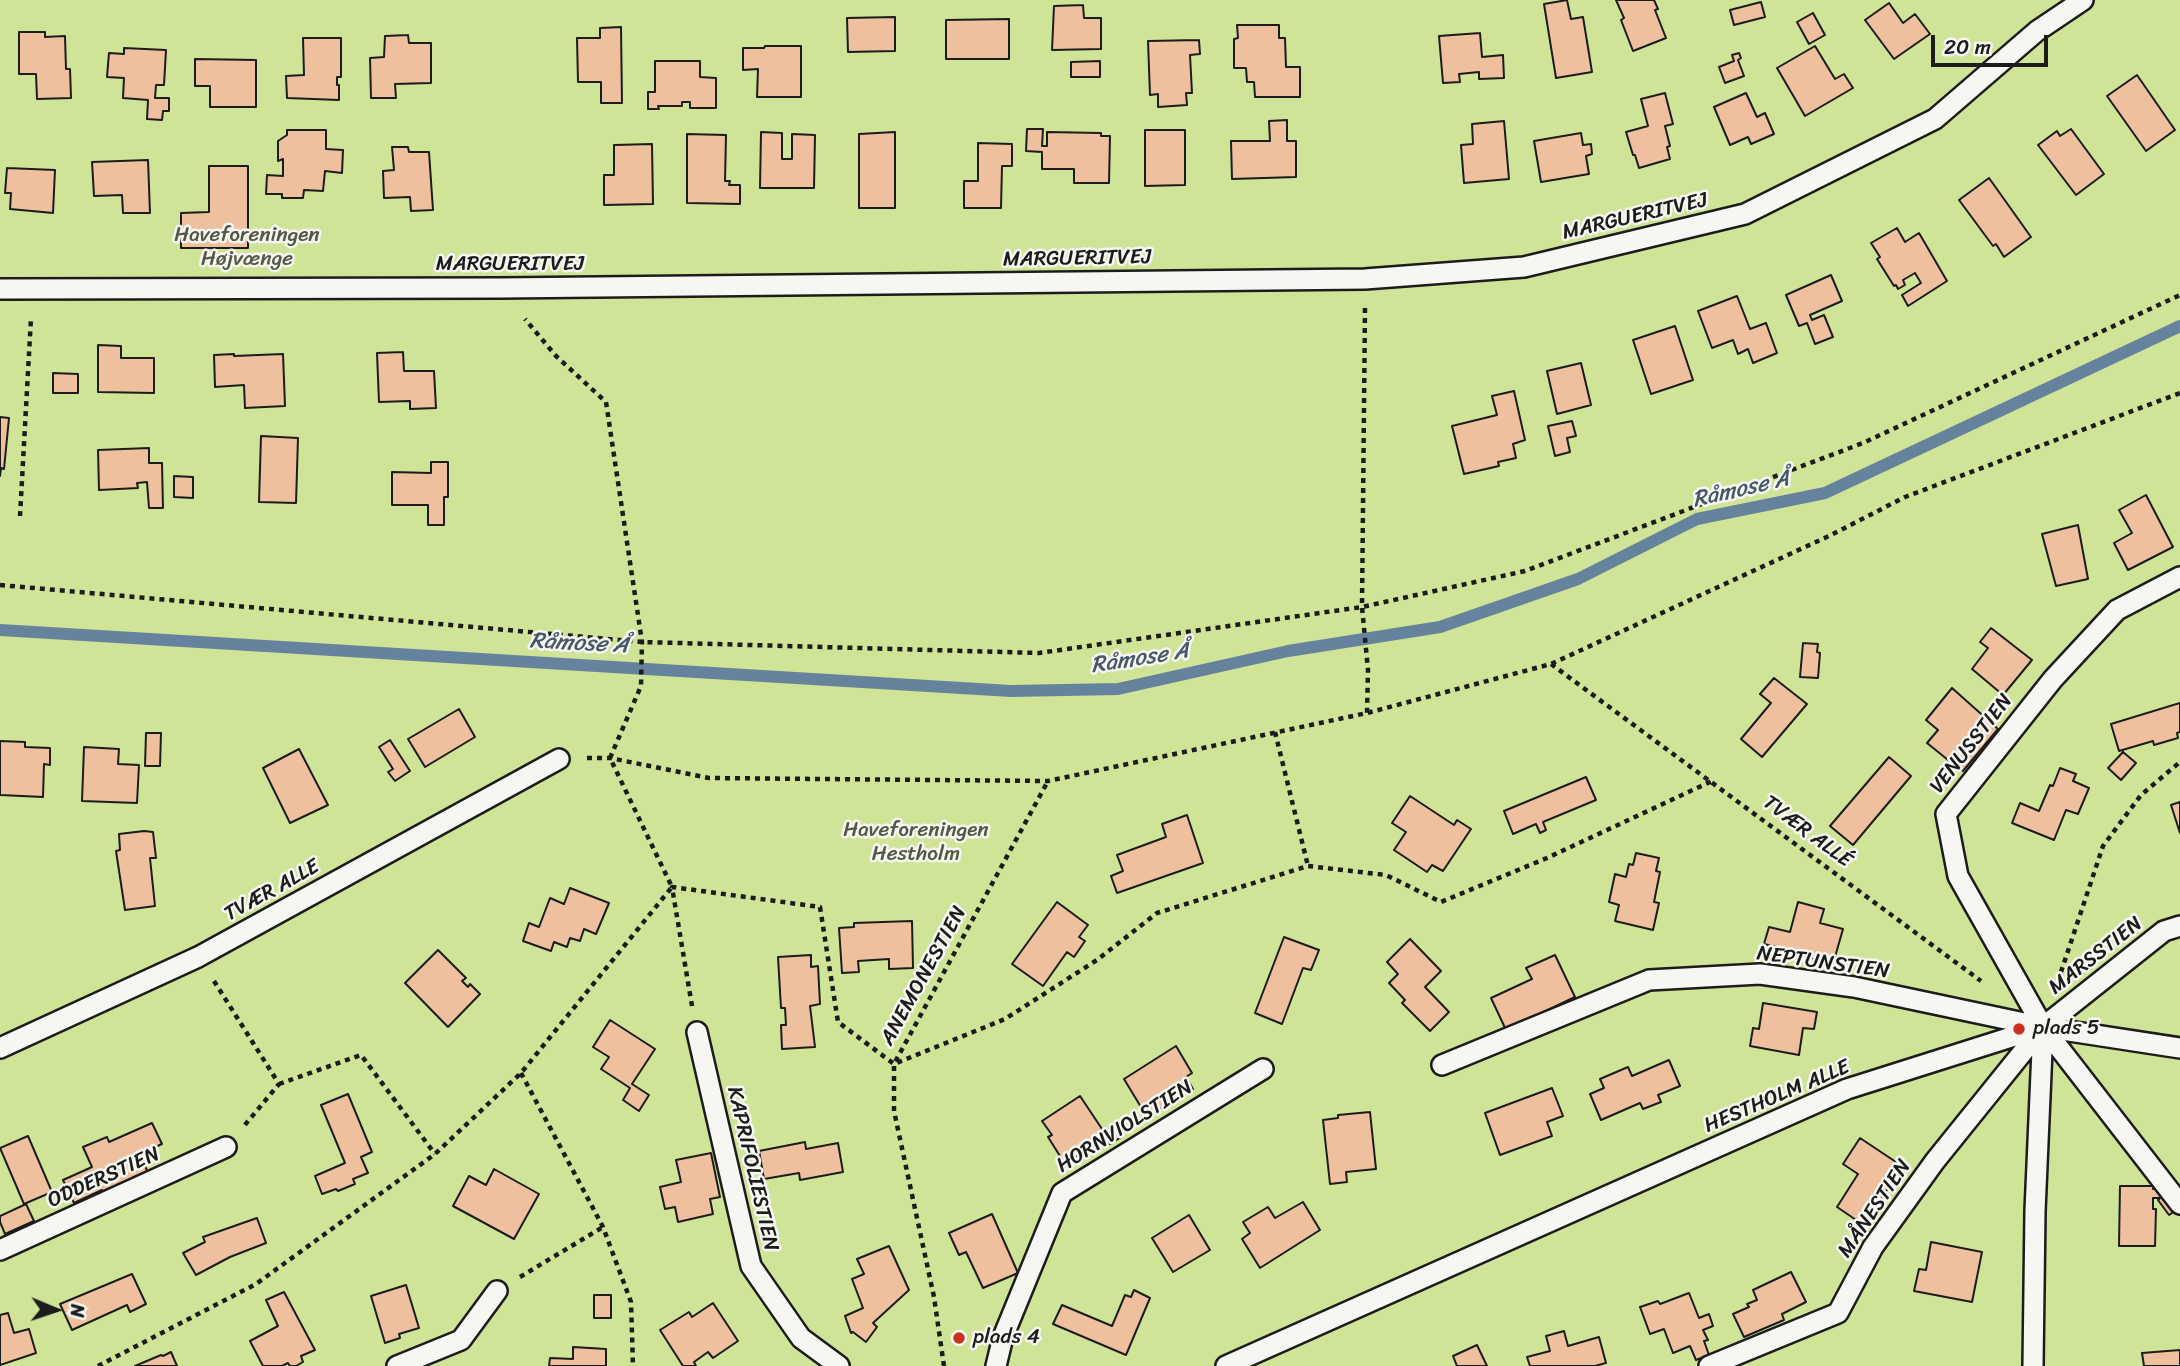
<!DOCTYPE html>
<meta charset="utf-8">
<style>
body{margin:0}
#map{position:relative;width:2180px;height:1366px;overflow:hidden;background:#f4ebe1;font-family:Sriracha,sans-serif}
canvas{display:block}
.north{position:absolute;left:21px;top:1275px;width:70px;height:70px;-webkit-text-stroke:5px #f6f6f2;paint-order:stroke;rotate:92deg;font-size:19px;font-weight:700;line-height:28px;text-align:center;color:#1c1c1c}
.north::after{content:'';display:block;margin:auto;width:24px;height:32px;background:#1c1c1c;clip-path:polygon(50% 0,100% 100%,50% 72%,0 100%)}
.scale{position:absolute;left:1931px;top:35px;width:117px;height:32px;box-sizing:border-box;border:4px solid #1c1c1c;border-top:0;padding-left:9px;font-size:21px;line-height:24px;white-space:nowrap;color:#1c1c1c;-webkit-text-stroke:5px #f6f6f2;paint-order:stroke}
</style>
<div id="map">
<canvas width="2180" height="1366"></canvas>
<div class="north">N</div>
<div class="scale">20 m</div>
</div>
<script>
const ctx = document.querySelector('canvas').getContext('2d');
ctx.lineJoin = 'round';
function fill(path, color) {
  ctx.fillStyle = color;
  ctx.fill(path, 'evenodd');
}
function shape(rows) {
  const path = new Path2D();
  for (const r of rows) {
    path.moveTo(r[0], r[1]);
    for (let i = 2; i < r.length; i += 2) path.lineTo(r[i], r[i + 1]);
  }
  return path;
}
function stroke(path, color, width, dash) {
  ctx.strokeStyle = color;
  ctx.lineWidth = width;
  ctx.lineCap = dash ? 'butt' : 'round';
  ctx.setLineDash(dash || []);
  ctx.stroke(path);
}
function write(font, color, halo, rows, align = 'center') {
  ctx.font = font + ' Sriracha,sans-serif';
  ctx.lineWidth = 5;
  ctx.setLineDash([]);
  ctx.textBaseline = 'middle';
  ctx.strokeStyle = halo;
  ctx.fillStyle = color;
  for (const [text, x, y, turn = 0] of rows) {
    ctx.save();
    ctx.translate(x, y);
    ctx.rotate((+turn || 0) * Math.PI / 180);
    ctx.textAlign = isNaN(turn) ? turn : align;
    if (halo) ctx.strokeText(text, 0, 0);
    ctx.fillText(text, 0, 0);
    ctx.restore();
  }
}
const green = shape([
 [0,0,2180,0,2180,1366,0,1366]
]);
const stream = shape([
 [0,630,1011,691,1118,689,1288,651,1440,627,1578,579,1697,519,1825,493,2180,326]
]);
const building = shape([
 [1567,0,1571,19,1583,17,1592,72,1556,78,1544,4,1567,0],
 [1616,0,1654,0,1658,9,1655,10,1666,38,1633,51,1621,20,1624,18,1616,0],
 [1761,2,1765,17,1734,25,1730,10,1761,2],
 [1889,3,1903,23,1915,14,1930,34,1894,59,1865,20,1889,3],
 [1083,5,1084,18,1101,18,1101,49,1052,50,1054,6,1083,5],
 [1813,13,1825,35,1809,44,1797,22,1813,13],
 [895,17,895,51,848,52,847,18,895,17],
 [1009,19,1009,59,946,59,946,20,1009,19],
 [1237,25,1279,25,1279,38,1285,38,1286,67,1300,67,1300,97,1255,97,1254,82,1247,82,1246,68,1234,68,1234,39,1238,38,1237,25],
 [621,27,622,103,601,103,601,82,578,82,577,38,600,38,600,28,621,27],
 [19,32,45,32,45,37,65,36,66,69,70,69,71,98,37,99,36,74,19,74,19,32],
 [1480,33,1482,57,1503,55,1504,78,1479,79,1479,72,1459,74,1460,82,1443,83,1439,36,1480,33],
 [408,35,409,43,431,43,431,83,395,84,396,98,371,98,370,58,384,57,385,36,408,35],
 [303,38,341,38,341,77,337,77,337,85,339,85,339,100,287,98,286,76,304,75,303,38],
 [1199,40,1200,54,1190,55,1192,93,1186,93,1187,105,1158,107,1158,94,1150,95,1148,41,1199,40],
 [765,46,801,46,801,97,757,97,758,69,743,70,743,48,764,48,765,46],
 [1815,46,1835,79,1844,74,1853,88,1805,116,1777,68,1815,46],
 [124,48,166,50,164,85,156,85,155,98,169,98,169,111,163,111,162,120,147,119,148,100,123,98,124,78,107,77,109,53,124,54,124,48],
 [1739,53,1741,58,1738,60,1744,76,1725,83,1719,67,1734,61,1732,55,1739,53],
 [195,59,256,60,256,107,210,107,210,86,195,86,195,59],
 [655,61,700,61,700,77,716,78,716,108,690,108,690,102,682,102,682,106,658,106,659,109,648,109,648,92,655,92,655,61],
 [1100,61,1100,77,1071,77,1071,62,1100,61],
 [2137,75,2175,130,2146,151,2107,96,2137,75],
 [1665,93,1673,124,1665,126,1670,146,1667,147,1670,159,1639,168,1635,155,1633,155,1626,132,1648,126,1641,99,1665,93],
 [1746,93,1757,117,1765,113,1774,134,1751,144,1748,137,1730,145,1714,107,1746,93],
 [1287,120,1287,141,1296,141,1296,177,1232,179,1231,141,1270,141,1269,121,1287,120],
 [1504,121,1509,179,1464,183,1461,145,1473,144,1472,124,1504,121],
 [1027,129,1043,129,1042,146,1047,146,1047,132,1101,133,1101,136,1110,136,1109,183,1074,183,1074,169,1042,169,1042,152,1026,151,1027,129],
 [2071,129,2104,174,2076,195,2038,145,2057,131,2060,136,2071,129],
 [287,130,326,130,326,149,343,150,342,173,325,171,323,191,304,190,303,198,282,198,282,194,266,194,267,175,283,176,283,159,278,161,278,141,287,135,287,130],
 [1145,130,1185,130,1185,185,1145,186,1145,130],
 [761,132,782,133,782,159,792,159,792,134,815,135,814,188,760,188,761,132],
 [895,132,895,208,859,208,859,134,895,132],
 [1581,133,1583,145,1591,144,1592,154,1586,156,1589,174,1541,182,1534,141,1581,133],
 [687,134,726,135,725,181,730,181,729,185,740,185,740,204,687,203,687,134],
 [978,143,1012,144,1012,166,1002,166,1001,208,964,208,964,181,978,181,978,143],
 [652,144,653,204,604,205,604,175,614,175,614,145,652,144],
 [392,147,408,147,409,152,429,152,433,210,411,211,410,197,384,198,383,171,394,170,392,147],
 [148,160,150,213,123,213,122,195,94,196,92,162,148,160],
 [209,166,248,166,248,248,181,248,181,213,209,212,209,166],
 [7,168,55,170,53,213,10,209,11,193,5,193,7,168],
 [1989,178,2031,237,2004,257,1996,244,1993,246,1959,200,1989,178],
 [1897,228,1905,242,1919,233,1947,281,1908,306,1902,295,1921,283,1915,273,1903,280,1905,285,1898,289,1896,285,1894,286,1877,259,1880,257,1871,243,1897,228],
 [1831,275,1842,301,1810,315,1812,320,1824,315,1833,337,1815,344,1807,323,1799,326,1786,295,1831,275],
 [1737,296,1750,329,1766,323,1777,353,1753,363,1748,349,1738,354,1733,340,1712,348,1698,311,1737,296],
 [1675,326,1693,380,1651,394,1633,340,1675,326],
 [98,345,121,346,121,358,154,358,154,393,98,392,98,345],
 [403,352,404,371,434,371,436,408,410,409,410,401,379,402,377,353,403,352],
 [234,354,234,356,283,354,285,406,245,408,244,385,215,387,214,355,234,354],
 [1581,363,1591,405,1557,414,1547,371,1581,363],
 [53,373,78,374,78,393,53,393,53,373],
 [1514,391,1525,440,1513,444,1516,458,1498,462,1499,466,1464,474,1452,426,1497,415,1492,396,1514,391],
 [0,417,9,418,4,469,1,468,0,476,0,417],
 [1572,421,1576,436,1567,438,1570,452,1555,456,1548,426,1572,421],
 [261,436,298,438,296,503,259,502,261,436],
 [149,448,149,463,162,463,163,508,149,508,147,482,137,483,138,488,99,490,98,450,149,448],
 [431,462,448,462,448,497,444,497,444,525,428,525,428,505,392,505,392,472,431,473,431,462],
 [174,476,193,477,193,498,174,497,174,476],
 [2146,495,2173,547,2128,570,2114,543,2132,533,2119,510,2146,495],
 [2078,525,2088,579,2056,586,2042,534,2078,525],
 [1991,628,2032,660,2003,695,1972,669,1988,648,1980,642,1991,628],
 [1803,643,1818,644,1817,652,1820,653,1818,678,1800,677,1803,643],
 [1774,678,1807,704,1762,757,1741,739,1771,703,1760,694,1774,678],
 [1952,688,1998,729,1963,771,1954,763,1953,764,1927,743,1938,730,1926,720,1952,688],
 [2180,703,2180,732,2177,733,2178,738,2154,745,2153,741,2119,751,2111,724,2180,703],
 [459,709,475,737,425,767,408,739,459,709],
 [146,733,161,733,160,766,145,766,146,733],
 [390,740,410,771,395,781,388,772,393,769,379,747,390,740],
 [0,741,25,742,25,747,50,748,50,765,44,764,43,797,0,795,0,741],
 [84,747,119,749,118,764,139,765,137,803,82,801,84,747],
 [299,749,328,805,290,823,263,768,299,749],
 [2123,752,2136,763,2121,780,2108,768,2123,752],
 [1889,757,1911,776,1853,845,1830,826,1889,757],
 [2060,768,2076,774,2073,781,2089,788,2078,814,2066,810,2054,840,2012,823,2020,803,2039,811,2050,785,2053,786,2060,768],
 [1586,777,1596,800,1543,822,1546,830,1540,833,1536,824,1513,834,1504,811,1586,777],
 [1410,796,1454,825,1457,820,1471,829,1443,871,1432,865,1427,872,1394,850,1406,832,1392,823,1410,796],
 [2180,802,2180,833,2171,805,2180,802],
 [1187,815,1203,863,1117,893,1111,876,1123,871,1117,855,1166,837,1162,824,1187,815],
 [144,831,153,832,156,858,150,858,155,906,125,910,116,851,120,850,119,834,144,831],
 [1636,853,1659,858,1656,871,1660,872,1654,902,1659,903,1653,930,1615,921,1619,905,1609,902,1615,874,1626,877,1629,864,1633,865,1636,853],
 [570,888,609,903,596,934,584,929,580,941,570,938,567,947,554,942,551,951,523,941,529,923,539,927,550,898,564,904,570,888],
 [1057,902,1088,925,1079,937,1085,941,1074,957,1067,952,1043,986,1012,964,1057,902],
 [1798,902,1824,909,1820,923,1843,929,1833,964,1785,951,1785,949,1764,944,1769,927,1790,932,1798,902],
 [912,921,913,968,889,969,889,959,858,961,859,972,842,973,839,928,854,927,854,923,912,921],
 [1284,937,1319,950,1311,970,1303,968,1282,1024,1255,1013,1284,937],
 [1410,939,1441,971,1425,987,1449,1012,1430,1031,1402,1003,1405,1000,1389,983,1398,974,1387,962,1410,939],
 [438,950,466,978,462,981,468,987,470,984,480,994,448,1027,405,983,438,950],
 [811,955,811,967,818,966,820,1004,810,1006,815,1047,782,1049,781,1025,786,1025,785,1008,781,1008,778,957,811,955],
 [1555,955,1575,997,1506,1030,1491,998,1532,979,1526,968,1555,955],
 [1763,1003,1817,1012,1814,1029,1803,1028,1799,1055,1750,1046,1753,1028,1759,1029,1763,1003],
 [610,1020,655,1049,632,1084,649,1095,639,1111,623,1100,630,1088,601,1069,609,1057,593,1047,610,1020],
 [1176,1046,1192,1073,1186,1077,1193,1089,1147,1117,1124,1079,1176,1046],
 [1669,1060,1680,1086,1658,1095,1661,1102,1643,1109,1640,1103,1601,1120,1590,1094,1604,1088,1600,1079,1628,1067,1632,1076,1669,1060],
 [1552,1088,1563,1116,1547,1122,1552,1136,1500,1155,1485,1113,1552,1088],
 [348,1094,372,1152,361,1157,368,1173,353,1179,355,1184,338,1191,336,1189,322,1194,315,1176,345,1163,321,1105,348,1094],
 [1080,1096,1104,1132,1115,1124,1123,1136,1110,1144,1105,1138,1065,1164,1048,1137,1052,1135,1042,1121,1080,1096],
 [1370,1112,1376,1169,1346,1172,1347,1182,1330,1184,1323,1120,1338,1118,1338,1115,1370,1112],
 [152,1123,162,1144,140,1154,148,1173,103,1193,102,1190,74,1203,63,1180,92,1167,83,1147,107,1137,109,1142,152,1123],
 [28,1136,52,1192,24,1204,0,1148,28,1136],
 [1860,1138,1902,1166,1875,1209,1873,1207,1862,1224,1837,1207,1858,1174,1843,1164,1860,1138],
 [805,1142,806,1149,838,1143,843,1172,800,1180,799,1173,764,1179,759,1151,805,1142],
 [711,1153,720,1197,710,1199,713,1214,678,1222,675,1207,665,1209,660,1187,681,1182,676,1160,711,1153],
 [494,1169,539,1194,514,1239,453,1206,469,1176,486,1185,494,1169],
 [2120,1186,2154,1186,2153,1189,2163,1189,2178,1209,2169,1215,2158,1200,2160,1198,2153,1198,2153,1209,2156,1209,2155,1246,2119,1246,2120,1186],
 [1303,1202,1320,1230,1260,1268,1242,1239,1250,1233,1243,1222,1268,1207,1275,1218,1303,1202],
 [26,1204,34,1221,5,1234,0,1222,0,1216,26,1204],
 [992,1214,1018,1273,983,1288,966,1252,959,1255,949,1233,992,1214],
 [1189,1215,1210,1250,1173,1272,1152,1238,1189,1215],
 [257,1218,266,1243,230,1257,196,1275,183,1253,205,1242,203,1237,257,1218],
 [1931,1242,1982,1252,1972,1302,1914,1291,1919,1269,1926,1270,1931,1242],
 [889,1246,909,1290,873,1323,877,1327,866,1342,853,1332,851,1333,845,1316,863,1308,852,1279,864,1274,857,1259,889,1246],
 [1791,1272,1806,1302,1782,1314,1784,1320,1744,1337,1733,1314,1749,1307,1747,1304,1757,1300,1753,1290,1791,1272],
 [132,1274,146,1304,130,1312,127,1305,72,1330,60,1304,132,1274],
 [406,1285,419,1328,399,1334,400,1338,385,1343,371,1296,406,1285],
 [1134,1290,1150,1298,1126,1355,1053,1324,1062,1305,1112,1326,1125,1295,1131,1297,1134,1290],
 [284,1292,315,1350,301,1356,303,1362,296,1366,290,1366,288,1363,282,1366,263,1366,250,1341,278,1326,266,1300,284,1292],
 [1689,1293,1699,1318,1709,1314,1713,1326,1703,1330,1708,1340,1704,1341,1709,1355,1696,1360,1690,1346,1673,1353,1664,1329,1650,1334,1640,1307,1658,1301,1660,1304,1689,1293],
 [594,1295,611,1295,611,1318,594,1318,594,1295],
 [713,1303,738,1341,713,1358,708,1352,694,1362,696,1366,683,1366,660,1330,689,1312,692,1317,713,1303],
 [8,1313,14,1333,29,1329,36,1353,0,1365,0,1315,8,1313],
 [1564,1331,1568,1346,1599,1337,1606,1363,1595,1366,1530,1366,1527,1357,1550,1351,1546,1336,1564,1331],
 [1477,1345,1487,1366,1457,1366,1453,1356,1477,1345],
 [573,1347,606,1349,606,1366,549,1366,550,1358,573,1359,573,1347],
 [2180,1350,2180,1366,2144,1366,2142,1353,2180,1350],
 [171,1352,177,1366,135,1366,161,1355,163,1356,171,1352]
]);
const path = shape([
 [1365,308,1362,607,1368,670,1367,713],
 [20,516,31,318],
 [0,585,642,642,1039,653,1362,607,1525,571,1863,443,2180,295],
 [1551,664,1981,981],
 [1275,732,1308,866],
 [587,758,610,758,709,778,1048,781,1367,713,1551,664,1829,536,1905,497,2180,393],
 [2061,972,2103,846,2141,795,2180,762],
 [214,981,279,1084,244,1126],
 [692,1006,672,887,820,907,838,1022,894,1064,1005,1019,1097,960,1157,913,1308,866,1386,875,1441,902,1547,858,1712,781],
 [521,1073,603,1227,631,1302,633,1366],
 [279,1084,361,1055,435,1154],
 [520,1277,603,1227],
 [98,1366,256,1284,435,1154,521,1073,672,887,610,758,641,686,642,642,606,402,556,356,525,319],
 [944,1366,934,1297,894,1111,894,1064,1048,781]
]);
const service = shape([
 [0,289,500,288,1365,279,1524,267,1745,214,1935,119,2037,31,2083,0],
 [2180,577,2117,610,2053,679,1946,814,1958,876,2043,1027,2180,1204],
 [697,1032,751,1266,801,1338,839,1366],
 [0,1048,198,957,559,759],
 [1442,1065,1649,980,1760,974,1854,987,2043,1027,2180,1048],
 [0,1250,226,1147],
 [397,1366,461,1340,497,1291],
 [996,1366,1003,1337,1062,1193,1263,1069],
 [1226,1366,1847,1089,2043,1027,2035,1211,2033,1366],
 [1709,1366,1838,1313,1873,1247,1935,1161,2043,1027,2164,931,2180,926]
]);
const markers = [
 [2019,1029,7,"#c8321e"],
 [959,1338,7,"#c8321e"]
];
const streetNames = [
 ["MARGUERITVEJ",1635,217,-13],
 ["MARGUERITVEJ",1077,259,-1],
 ["MARGUERITVEJ",510,265],
 ["VENUSSTIEN",1972,744,-52],
 ["TVÆR ALLÉ",1807,832,37],
 ["TVÆR ALLE",272,891,-29],
 ["MARSSTIEN",2096,956,-38],
 ["NEPTUNSTIEN",1823,963,8],
 ["ANEMONESTIEN",924,976,-61],
 ["HESTHOLM ALLE",1777,1097,-23],
 ["HORNVIOLSTIEN",1125,1127,-32],
 ["KAPRIFOLIESTIEN",752,1169,77],
 ["ODDERSTIEN",104,1178,-24],
 ["MÅNESTIEN",1875,1209,-56]
];
const parkNames = [
 ["Haveforeningen",247,236],
 ["Højvænge",247,260],
 ["Haveforeningen",916,831],
 ["Hestholm",916,855]
];
const poiNames = [
 ["plads 5",2033,1029],
 ["plads 4",973,1338]
];
const waterNames = [
 ["Råmose Å",1741,490,-13],
 ["Råmose Å",579,644,3],
 ["Råmose Å",1140,659,-9]
];
fill(green, '#d0e498');
stroke(stream, '#65839c', 12);
fill(building, '#eec09d');
stroke(building, '#1c1c1c', 2);
stroke(service, '#1c1c1c', 24);
stroke(path, '#1c1c1c', 4.5, [5, 5]);
stroke(service, '#f6f6f2', 19);
for (const [x, y, r, color] of markers) {
  const dot = new Path2D();
  dot.arc(x, y, r, 0, 2 * Math.PI);
  ctx.fillStyle = color;
  ctx.fill(dot);
  stroke(dot, '#f6f6f2', 2.5);
}
write('21px', '#1c1c1c', '#f6f6f2', streetNames);
write('21px', '#525841', '#f6f6f2', parkNames);
write('21px', '#1c1c1c', '#f6f6f2', poiNames, 'left');
write('italic 23px', '#465867', '#f6f6f2', waterNames);
</script>
